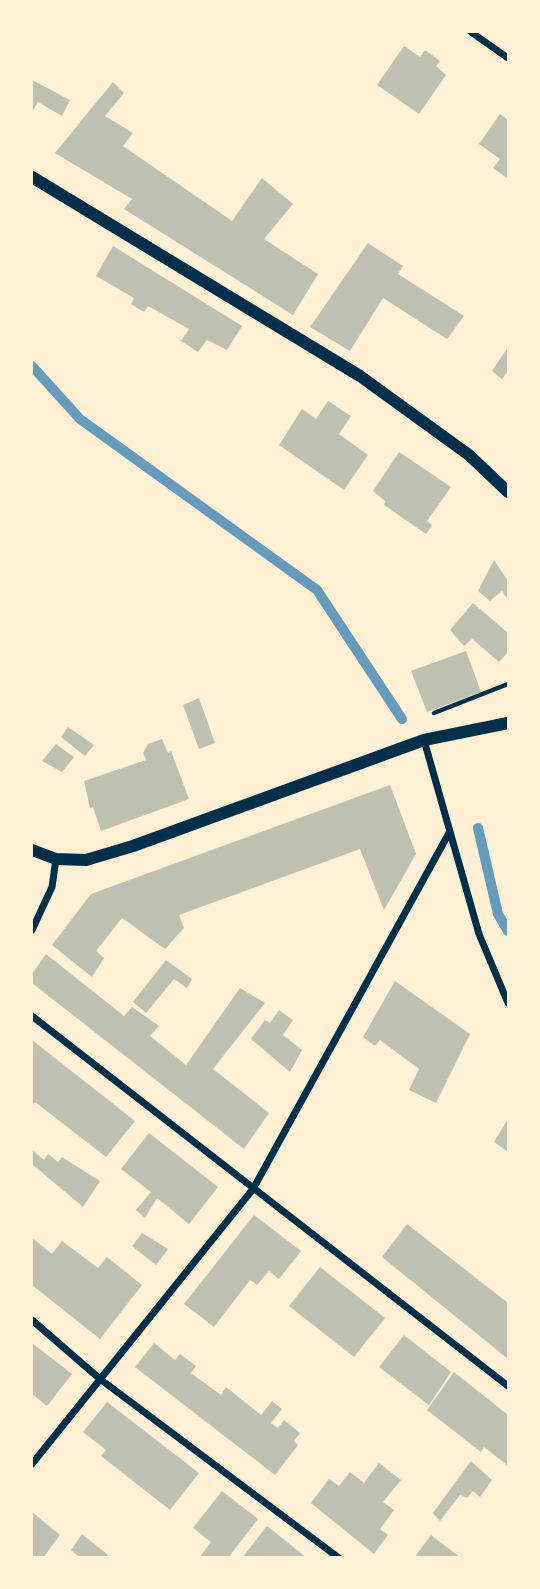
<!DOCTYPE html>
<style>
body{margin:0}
#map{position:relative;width:540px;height:1589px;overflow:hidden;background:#fdf0d5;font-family:"Fira Sans",sans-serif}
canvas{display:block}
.frame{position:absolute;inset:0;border:33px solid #fdf0d5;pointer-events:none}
</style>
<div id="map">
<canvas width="540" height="1589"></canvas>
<div class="frame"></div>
</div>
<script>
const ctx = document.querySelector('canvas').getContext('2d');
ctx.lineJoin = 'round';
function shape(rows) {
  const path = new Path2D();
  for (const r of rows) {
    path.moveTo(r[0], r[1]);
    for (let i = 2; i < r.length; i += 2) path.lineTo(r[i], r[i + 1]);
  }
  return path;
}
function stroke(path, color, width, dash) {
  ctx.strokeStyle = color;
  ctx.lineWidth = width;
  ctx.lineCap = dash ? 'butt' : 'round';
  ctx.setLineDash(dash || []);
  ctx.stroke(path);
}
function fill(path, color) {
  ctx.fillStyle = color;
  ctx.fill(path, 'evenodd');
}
const stream = shape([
 [32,366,80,419,317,590,402,719],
 [478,828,498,914,508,931]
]);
const building = shape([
 [404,46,420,57,425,50,440,61,436,66,446,75,419,114,377,85],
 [32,80,70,100,62,116,38,102,32,112],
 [113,82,124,93,105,116,133,133,123,146,232,221,262,178,293,204,264,239,318,274,293,315,124,209,132,199,55,153],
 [500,114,508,120,508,179,493,168,500,159,479,144],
 [368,243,403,266,398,274,464,316,447,339,383,298,350,351,310,327],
 [113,246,242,326,227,350,207,340,198,352,181,341,189,329,148,306,144,312,131,304,134,298,96,276],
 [508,347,508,371,502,379,492,371],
 [328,401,351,416,339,434,368,455,344,490,279,445,302,409,316,419],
 [399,452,451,487,427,521,432,525,426,534,384,505,385,501,373,491],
 [494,560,508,581,508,600,502,591,490,601,478,591],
 [473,603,508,633,508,652,499,662,472,639,464,646,450,630],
 [466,651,481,692,427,712,411,671],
 [199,698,215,743,199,749,183,705],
 [68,727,94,745,85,756,61,737],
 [162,739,168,753,171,751,189,799,101,831,93,807,90,808,84,781,146,760,143,753,148,744],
 [56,744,74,757,62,772,42,761],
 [390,785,416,854,384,910,360,849,179,915,184,928,165,949,122,918,96,951,104,958,92,977,52,945,91,894],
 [46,954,124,1016,132,1007,159,1026,150,1036,186,1065,240,988,265,1003,213,1069,269,1113,244,1149,32,983,32,974],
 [166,960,192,979,187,988,174,979,146,1013,133,1002],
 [395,981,470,1034,436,1103,409,1090,419,1069,380,1040,375,1046,363,1037],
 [279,1010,293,1020,283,1035,302,1050,290,1072,251,1039,265,1020,270,1023],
 [32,1040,135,1121,106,1157,35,1102,32,1107],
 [508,1119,508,1152,494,1142],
 [149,1133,218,1187,189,1224,157,1198,145,1218,136,1210,151,1192,121,1169],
 [32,1150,44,1160,48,1154,58,1162,62,1157,100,1181,83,1207,32,1164],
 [254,1215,301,1251,279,1279,269,1271,257,1285,250,1280,214,1327,184,1304],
 [407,1224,508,1303,508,1359,382,1257],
 [142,1233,168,1249,156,1265,132,1246],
 [32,1238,52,1254,62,1241,98,1268,107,1257,142,1285,100,1339,32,1285],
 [320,1267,385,1318,354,1357,289,1306],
 [404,1335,451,1372,429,1405,379,1367],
 [32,1343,72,1374,47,1406,32,1394],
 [154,1343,175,1360,180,1354,196,1366,191,1373,221,1395,226,1387,261,1415,272,1401,282,1409,271,1423,278,1428,284,1420,300,1433,294,1441,298,1445,275,1475,135,1367],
 [454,1372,508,1415,508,1466,484,1447,481,1452,427,1410],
 [107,1402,199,1473,170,1510,101,1456,106,1450,83,1432],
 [471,1461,492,1480,480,1497,473,1491,467,1498,460,1495,440,1521,433,1513],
 [379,1463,401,1480,383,1502,394,1510,380,1529,388,1535,374,1554,311,1503,329,1479,339,1486,350,1472,364,1483],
 [222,1491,258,1519,228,1558,199,1558,211,1542,193,1528],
 [32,1512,60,1535,43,1558,32,1558],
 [267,1526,307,1558,242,1558],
 [82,1534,108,1555,106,1558,80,1558,71,1550],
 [431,1535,461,1558,414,1558]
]);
const path = shape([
 [434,713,508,684]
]);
const minor = shape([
 [471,32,508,58],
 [424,740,479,934,508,1003],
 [32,930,52,887,56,859],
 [32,1016,508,1386],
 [32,1320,100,1379,339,1558],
 [32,1464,253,1189,449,833]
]);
const tertiary = shape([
 [32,177,360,376,469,455,508,492],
 [32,850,56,859,86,860,133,846,424,740,508,723]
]);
stroke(stream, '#669bbc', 10);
fill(building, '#bec0b2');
stroke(path, '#003049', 4.5);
stroke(minor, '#003049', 7);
stroke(tertiary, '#003049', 12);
</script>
